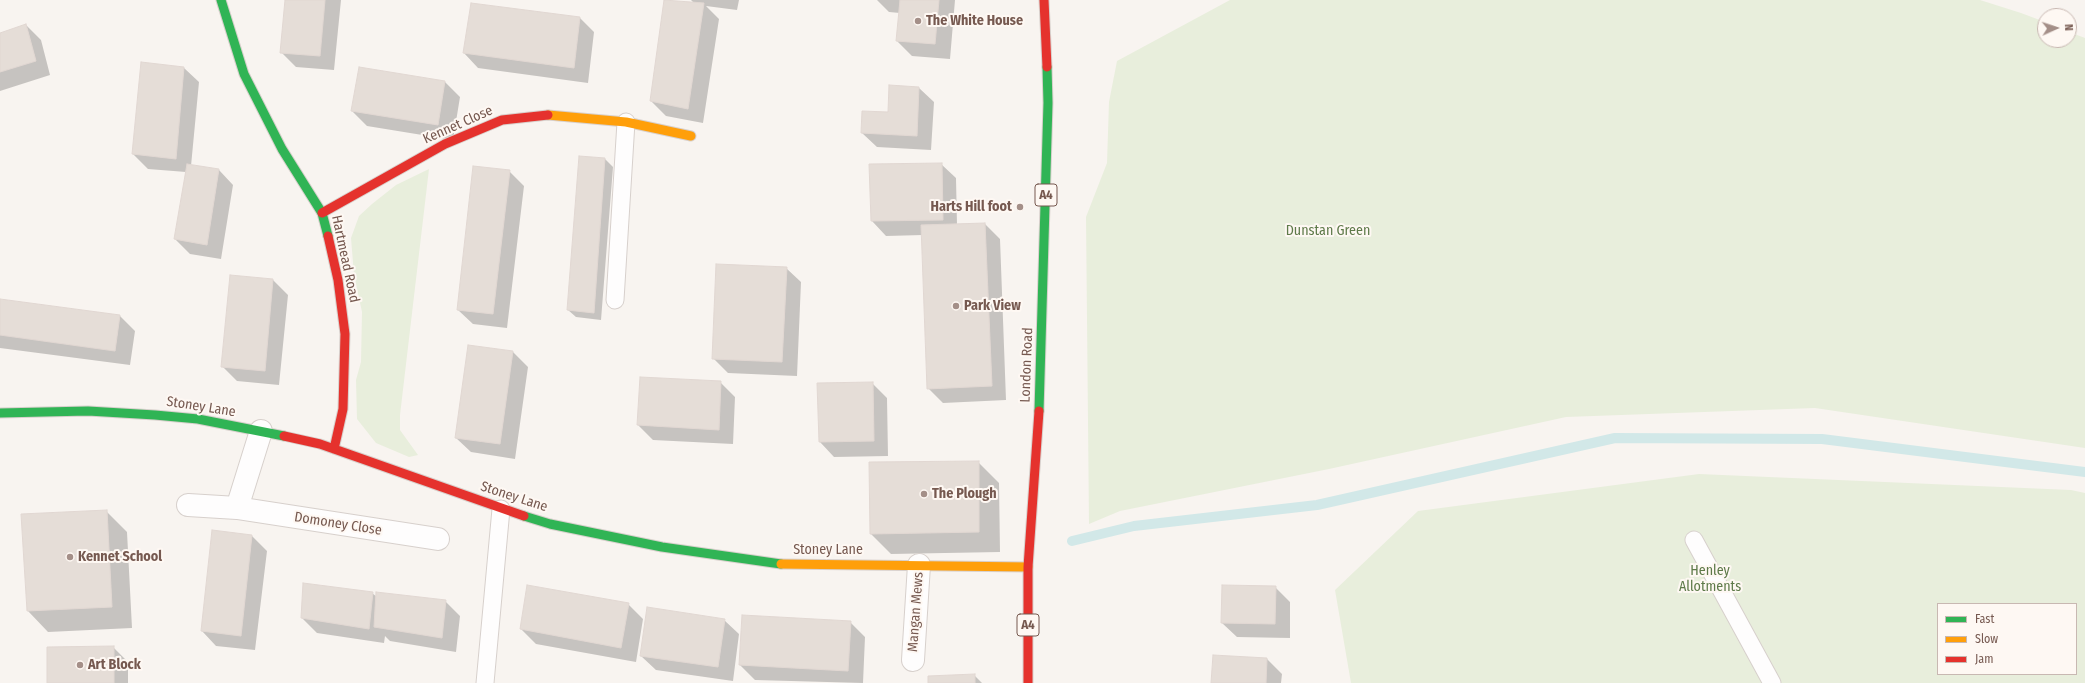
<!DOCTYPE html>
<style>
body{margin:0}
#map{position:relative;width:2085px;height:683px;overflow:hidden;background:#f8f4f0;font-family:"Fira Sans Condensed",sans-serif}
canvas{display:block}
.legend{position:absolute;left:1937px;top:603px;width:140px;height:72px;box-sizing:border-box;background:#fef8f3;border:1px solid #c8b8b2;margin:0;padding:5px 7px;list-style:none;font-size:12px;color:#765950}
.legend li{display:flex;align-items:center;gap:8px;height:20px}
.legend b{width:20px;border:1px solid #c8b8b2}
.north{position:absolute;left:2037px;top:8px;width:40px;height:40px;box-sizing:border-box;background:#fef8f3;border:1px solid #c8b8b2;border-radius:50%;rotate:87deg;font-size:11px;font-weight:700;line-height:16px;text-align:center;color:#765950}
.north::after{content:'';display:block;margin:auto;width:14px;height:18px;background:#a48f88;clip-path:polygon(50% 0,100% 100%,50% 72%,0 100%)}
</style>
<div id="map">
<canvas width="2085" height="683"></canvas>
<ul class="legend">
<li><b style="height:5px;background:#30b455"></b>Fast</li>
<li><b style="height:5px;background:#ff9f0a"></b>Slow</li>
<li><b style="height:5px;background:#e5322d"></b>Jam</li>
</ul>
<div class="north">N</div>
</div>
<script>
const ctx = document.querySelector('canvas').getContext('2d');
ctx.lineJoin = 'round';
function fill(path, color) {
  ctx.fillStyle = color;
  ctx.fill(path, 'evenodd');
}
function shape(rows) {
  const path = new Path2D();
  for (const r of rows) {
    path.moveTo(r[0], r[1]);
    for (let i = 2; i < r.length; i += 2) path.lineTo(r[i], r[i + 1]);
  }
  return path;
}
function stroke(path, color, width, dash) {
  ctx.strokeStyle = color;
  ctx.lineWidth = width;
  ctx.lineCap = dash ? 'butt' : 'round';
  ctx.setLineDash(dash || []);
  ctx.stroke(path);
}
function write(font, color, halo, rows, align = 'center') {
  ctx.font = font + ' "Fira Sans Condensed",sans-serif';
  ctx.lineWidth = 4;
  ctx.setLineDash([]);
  ctx.textBaseline = 'middle';
  ctx.strokeStyle = halo;
  ctx.fillStyle = color;
  for (const [text, x, y, turn = 0] of rows) {
    ctx.save();
    ctx.translate(x, y);
    ctx.rotate((+turn || 0) * Math.PI / 180);
    ctx.textAlign = isNaN(turn) ? turn : align;
    if (halo) ctx.strokeText(text, 0, 0);
    ctx.fillText(text, 0, 0);
    ctx.restore();
  }
}
const green = shape([
 [1230,0,1980,0,2021,13,2045,22,2045,40,2069,40,2069,32,2085,38,2085,448,1815,408,1566,417,1329,469,1120,511,1089,524,1086,217,1107,163,1109,102,1117,61],
 [429,169,400,415,400,430,418,455,409,457,376,443,357,419,356,380,361,362,362,312,354,275,351,238,359,216,372,204,396,185],
 [1699,474,2071,490,2085,493,2085,683,1351,683,1335,590,1418,511],
 [1938,604,2076,604,2076,674,1938,674]
]);
const shadow = shape([
 [286,0,341,0,334,70,296,67,281,52],
 [691,0,739,0,737,10,706,6,719,19,703,123,666,116,651,101,694,3],
 [877,0,955,0,950,59,912,56,897,41,900,13,889,12],
 [580,18,594,32,588,83,478,68,464,53],
 [26,25,41,40,50,75,0,91,0,34],
 [142,64,184,68,199,82,191,166,219,170,233,185,221,259,190,254,175,239,186,172,148,169,133,154],
 [360,68,445,82,460,97,453,140,367,126,352,111],
 [919,88,934,102,931,150,877,147,862,133],
 [580,157,605,159,613,167,601,320,576,317,568,310],
 [941,164,956,178,957,225,985,224,1000,239,1006,400,943,403,928,388,923,235,886,236,872,221],
 [509,171,524,186,507,328,473,324,458,310],
 [786,268,801,282,797,376,728,373,713,358],
 [231,276,273,280,288,295,279,385,237,381,222,366],
 [0,300,120,316,135,331,130,365,0,348],
 [469,346,513,352,528,367,515,459,471,452,456,438],
 [641,378,720,382,735,397,733,444,653,440,638,425],
 [872,383,887,398,888,456,834,457,820,442],
 [978,462,999,483,1000,552,891,554,871,534],
 [106,511,127,532,132,628,48,632,28,611],
 [252,536,267,551,255,650,216,646,202,631],
 [1275,587,1290,602,1290,638,1237,637,1222,623],
 [372,593,377,597,445,601,460,616,456,652,390,641,385,636,384,643,317,633,302,618],
 [628,604,643,619,636,662,536,644,521,629],
 [724,620,739,634,733,681,656,670,641,656],
 [850,622,865,637,863,683,755,680,740,665],
 [113,647,128,662,128,683,48,683],
 [1267,659,1282,674,1281,683,1212,683],
 [974,675,982,683,929,683]
]);
const stream = shape([
 [1072,541,1134,526,1317,505,1615,438,1822,439,2085,472]
]);
const building = shape([
 [285,0,325,0,320,56,280,53,285,0],
 [664,0,704,3,688,109,650,101,664,0],
 [900,0,939,0,935,44,896,41,900,0],
 [471,3,580,17,574,68,463,53,471,3],
 [26,24,36,61,0,72,0,33,26,24],
 [141,62,184,67,176,159,132,154,141,62],
 [359,67,445,81,438,125,351,111,359,67],
 [889,85,919,87,917,136,861,133,862,111,888,112,889,85],
 [579,156,605,158,594,313,567,310,579,156],
 [942,163,943,220,871,221,869,164,942,163],
 [187,164,219,169,207,245,174,239,187,164],
 [473,166,510,170,493,314,457,310,473,166],
 [985,223,992,386,927,389,921,225,985,223],
 [716,264,787,267,782,362,712,359,716,264],
 [230,275,273,279,265,371,221,367,230,275],
 [0,299,120,315,115,351,0,335,0,299],
 [468,345,513,351,500,444,455,438,468,345],
 [640,377,721,381,719,430,637,425,640,377],
 [873,382,874,441,819,442,817,383,873,382],
 [979,461,979,532,870,534,869,462,979,461],
 [107,510,112,607,27,611,21,514,107,510],
 [212,530,252,535,241,636,201,631,212,530],
 [303,583,373,592,369,629,301,618,303,583],
 [527,585,629,603,621,648,520,629,527,585],
 [1222,585,1276,586,1275,624,1221,623,1222,585],
 [376,592,446,600,442,638,374,627,376,592],
 [647,607,725,619,718,667,640,656,647,607],
 [742,615,851,621,848,671,739,665,742,615],
 [114,646,114,683,47,683,47,647,114,646],
 [1213,655,1267,658,1266,683,1211,683,1213,655],
 [975,674,975,683,928,683,928,676,975,674]
]);
const lane = shape([
 [615,300,626,122],
 [1694,540,1772,683],
 [485,683,501,509]
]);
const street = shape([
 [188,505,237,508,438,539],
 [237,508,261,431],
 [913,660,919,565]
]);
const fast = shape([
 [221,0,244,74,282,149,322,213,328,236],
 [1039,411,1048,103,1047,67],
 [0,413,88,411,155,415,198,419,284,436],
 [524,516,550,524,662,547,781,564]
]);
const slow = shape([
 [548,115,626,122,691,136],
 [781,564,1028,567]
]);
const jam = shape([
 [1044,0,1047,67],
 [322,213,445,144,502,120,548,115],
 [328,236,338,280,345,334,343,409,334,449],
 [284,436,320,444,524,516],
 [1028,683,1028,567,1039,411]
]);
const markers = [
 [918,21,4,"#a48f88"],
 [1020,207,4,"#a48f88"],
 [956,306,4,"#a48f88"],
 [924,494,4,"#a48f88"],
 [70,557,4,"#a48f88"],
 [80,665,4,"#a48f88"]
];
const shields = [
 [1046,195,22],
 [1028,625,22]
];
const shieldNames = [
 ["A4",1046,195],
 ["A4",1028,625]
];
const poiNames = [
 ["The White House",926,21],
 ["Harts Hill foot",1012,207,"right"],
 ["Park View",964,306],
 ["The Plough",932,494],
 ["Kennet School",78,557],
 ["Art Block",88,665]
];
const streetNames = [
 ["Kennet Close",458,125,-24],
 ["Hartmead Road",345,259,78],
 ["London Road",1027,365,-88],
 ["Stoney Lane",201,407,9],
 ["Stoney Lane",514,497,18],
 ["Domoney Close",338,524,9],
 ["Stoney Lane",828,550],
 ["Mangan Mews",916,612,-86]
];
const parkNames = [
 ["Dunstan Green",1328,231],
 ["Henley",1710,571],
 ["Allotments",1710,587]
];
fill(green, '#e8eedc');
fill(shadow, '#0003');
stroke(stream, '#d2e8e8', 10);
fill(building, '#e5ddd7');
stroke(building, '#e1d7d2', 1);
stroke(lane, '#d7d0cc', 19);
stroke(street, '#d7d0cc', 24);
stroke(fast, '#d8d0cc', 11);
stroke(slow, '#d8d0cc', 11);
stroke(jam, '#d8d0cc', 11);
stroke(lane, '#fefdfd', 17);
stroke(street, '#fefdfd', 22);
stroke(fast, '#30b455', 9);
stroke(slow, '#ff9f0a', 9);
stroke(jam, '#e5322d', 9);
for (const [x, y, r, color] of markers) {
  const dot = new Path2D();
  dot.arc(x, y, r, 0, 2 * Math.PI);
  ctx.fillStyle = color;
  ctx.fill(dot);
  stroke(dot, '#fef8f3', 1.5);
}
for (const [x, y, w] of shields) {
  const box = new Path2D();
  box.roundRect(x - w / 2, y - 11, w, 22, 3);
  ctx.fillStyle = '#fef8f3';
  ctx.fill(box);
  stroke(box, '#765950', 1);
}
write('bold 13px', '#765950', null, shieldNames);
write('bold 14px', '#765950', '#fef8f3', poiNames, 'left');
write('14px', '#765950', '#fef8f3', streetNames);
write('14px', '#5e7a49', '#fef8f3', parkNames);
</script>
